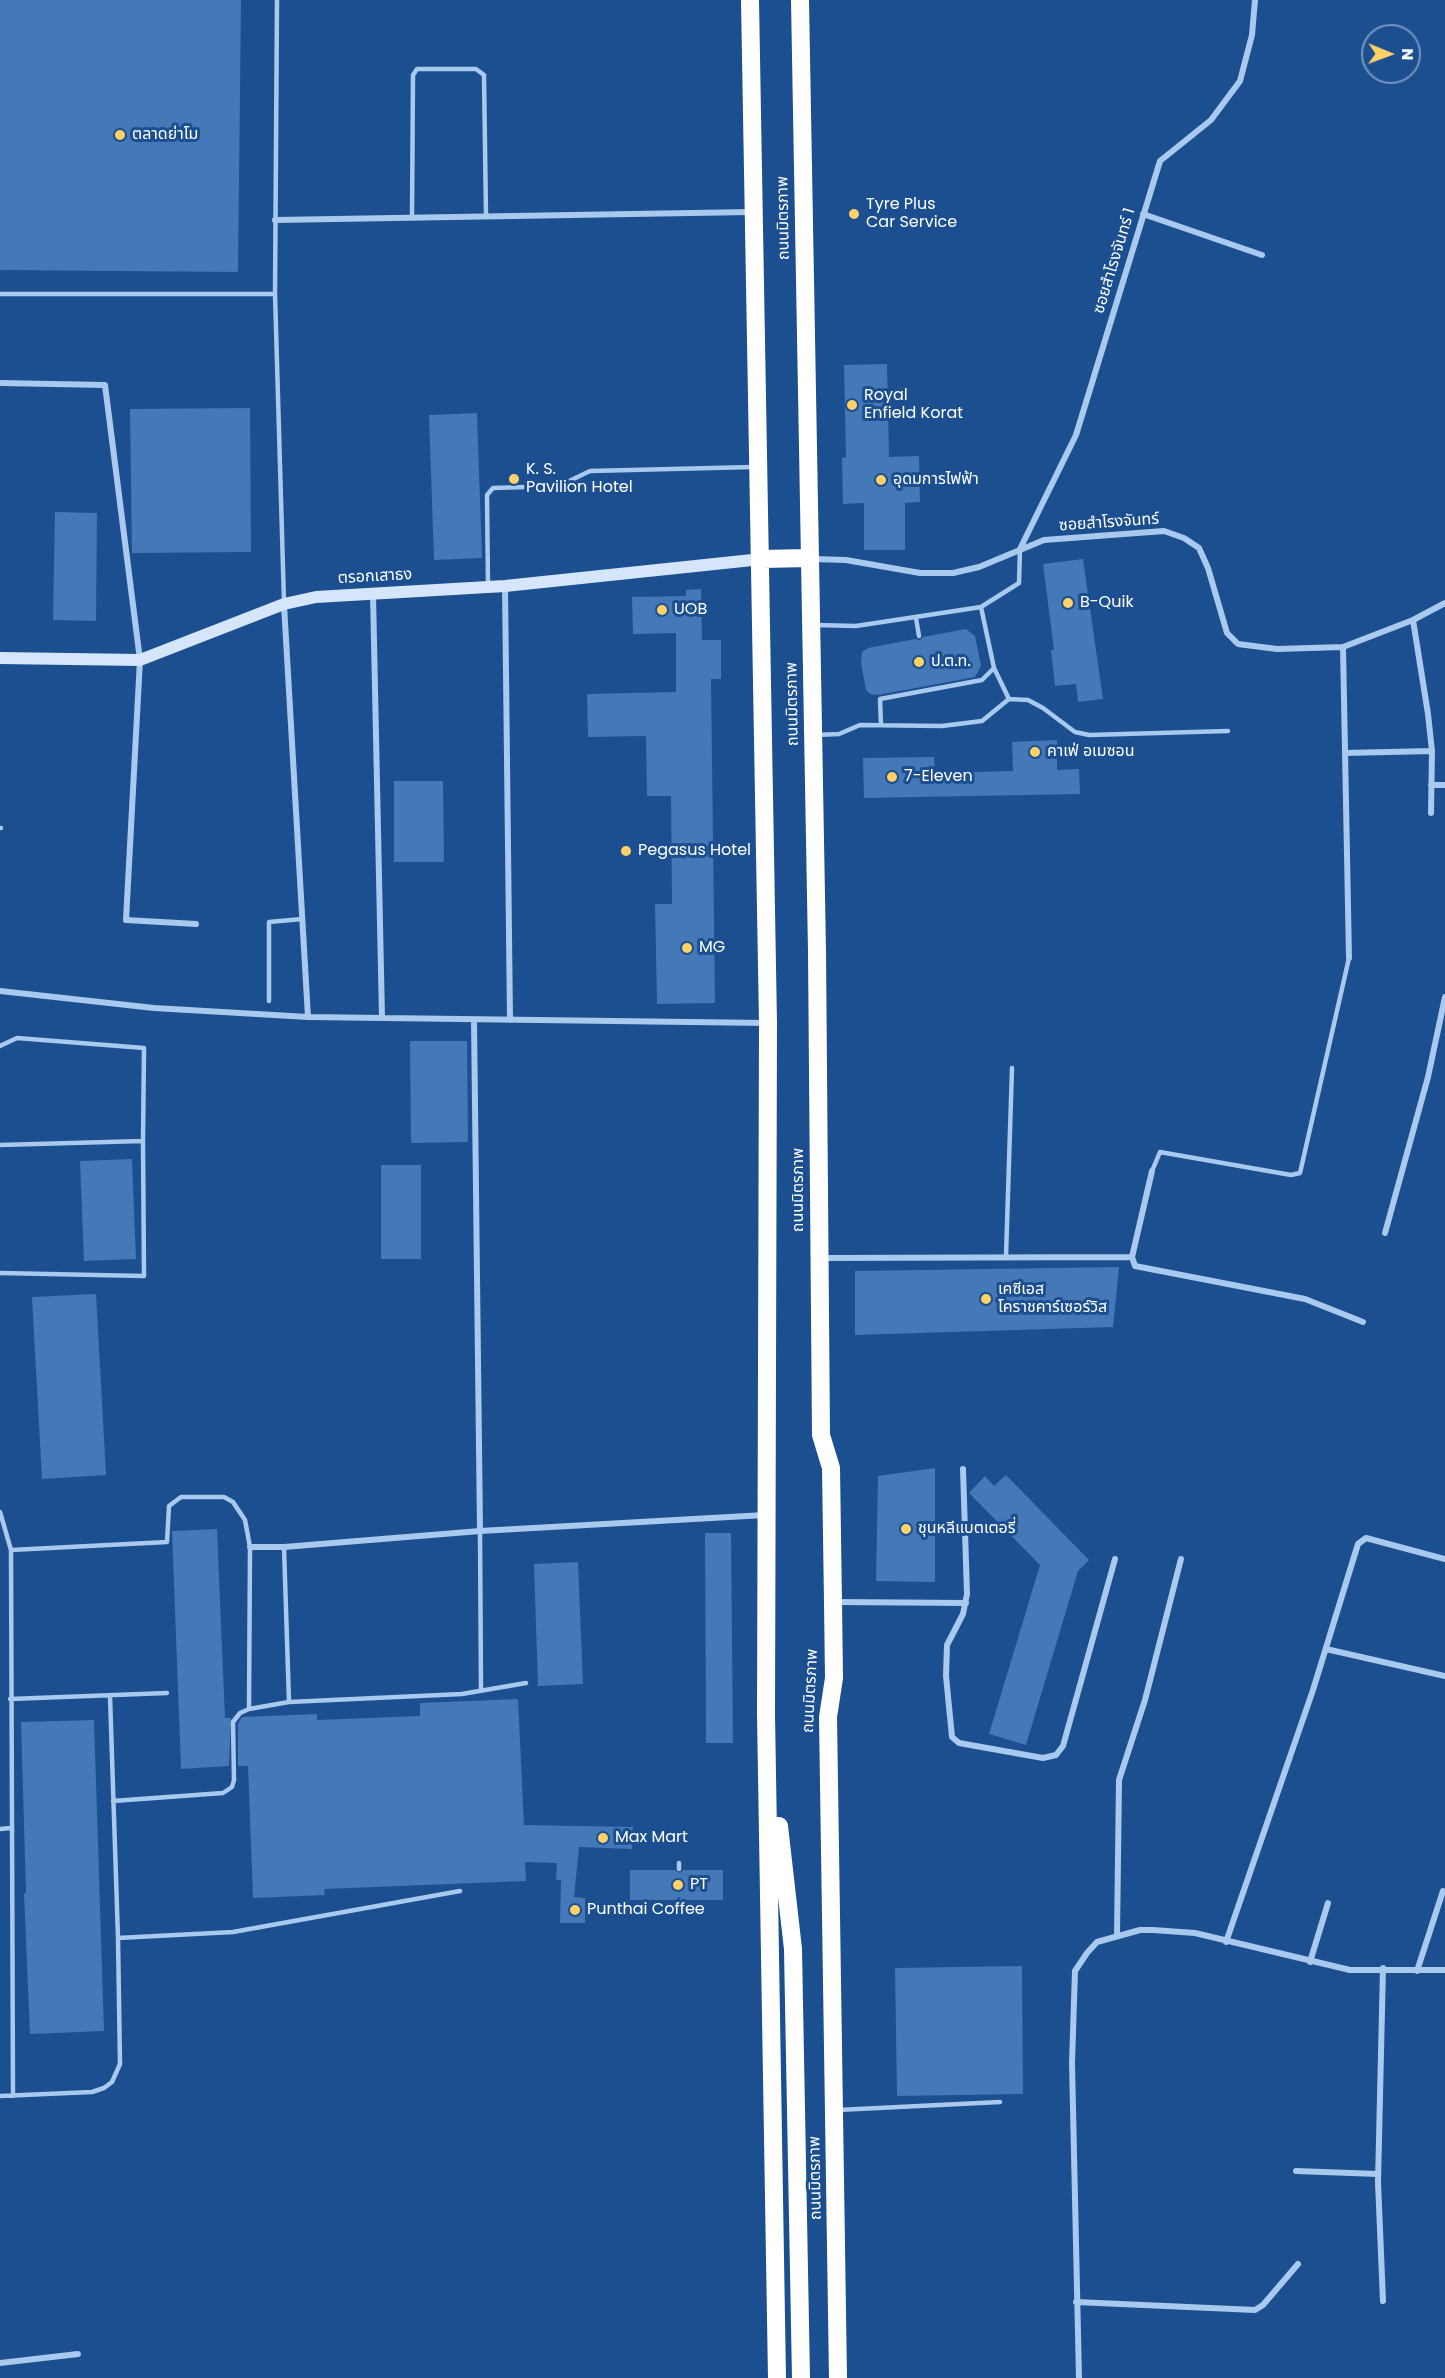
<!DOCTYPE html>
<meta charset="utf-8">
<style>
body{margin:0}
#map{position:relative;width:1445px;height:2378px;overflow:hidden;background:#1b4f8f;font-family:Poppins,sans-serif}
canvas{display:block}
.north{position:absolute;left:1361px;top:24px;width:60px;height:60px;box-sizing:border-box;background:#1b4f8f;border:2px solid #7695bc;border-radius:50%;rotate:91deg;font-size:16px;font-weight:700;line-height:24px;text-align:center;color:#fff}
.north::after{content:'';display:block;margin:auto;width:21px;height:27px;background:#ffd166;clip-path:polygon(50% 0,100% 100%,50% 72%,0 100%)}
</style>
<div id="map">
<canvas width="1445" height="2378"></canvas>
<div class="north">N</div>
</div>
<script>
const ctx = document.querySelector('canvas').getContext('2d');
ctx.lineJoin = 'round';
function fill(path, color) {
  ctx.fillStyle = color;
  ctx.fill(path, 'evenodd');
}
function shape(rows) {
  const path = new Path2D();
  for (const r of rows) {
    path.moveTo(r[0], r[1]);
    for (let i = 2; i < r.length; i += 2) path.lineTo(r[i], r[i + 1]);
  }
  return path;
}
function stroke(path, color, width, dash) {
  ctx.strokeStyle = color;
  ctx.lineWidth = width;
  ctx.lineCap = dash ? 'butt' : 'round';
  ctx.setLineDash(dash || []);
  ctx.stroke(path);
}
function write(font, color, halo, rows, align = 'center') {
  ctx.font = font + ' Poppins,"Noto Sans Thai",sans-serif';
  ctx.lineWidth = 6;
  ctx.setLineDash([]);
  ctx.textBaseline = 'middle';
  ctx.strokeStyle = halo;
  ctx.fillStyle = color;
  for (const [text, x, y, turn = 0] of rows) {
    ctx.save();
    ctx.translate(x, y);
    ctx.rotate((+turn || 0) * Math.PI / 180);
    ctx.textAlign = isNaN(turn) ? turn : align;
    if (halo) ctx.strokeText(text, 0, 0);
    ctx.fillText(text, 0, 0);
    ctx.restore();
  }
}
const building = shape([
 [0,0,241,0,238,272,0,270],
 [887,364,889,457,919,456,920,502,905,503,905,550,864,550,864,503,843,504,842,458,846,457,844,365],
 [250,408,251,552,132,553,130,409],
 [477,413,482,558,434,560,429,415],
 [55,512,97,513,96,621,53,620],
 [1083,559,1103,699,1078,702,1076,684,1055,686,1051,650,1054,650,1043,564],
 [701,589,702,640,721,640,721,679,711,679,715,1003,657,1004,655,904,672,904,671,796,647,796,646,736,588,737,587,694,676,692,676,633,633,634,632,597,686,596,686,590],
 [966,629,975,636,981,666,975,677,878,695,870,694,866,690,861,663,862,652,868,648,915,639,920,640,923,637],
 [1057,740,1057,770,1079,769,1080,794,864,798,863,758,934,757,935,773,1013,771,1012,742],
 [394,781,443,781,444,862,394,862],
 [410,1041,467,1041,468,1142,411,1143],
 [132,1159,136,1259,84,1261,80,1161],
 [381,1165,421,1165,421,1259,381,1259],
 [1119,1267,1113,1327,855,1335,855,1271],
 [96,1294,106,1475,42,1479,32,1297],
 [935,1468,935,1582,876,1581,878,1476],
 [1006,1475,1089,1560,1078,1571,1026,1745,989,1734,1040,1565,969,1493,985,1476,994,1486],
 [217,1529,225,1718,231,1718,229,1766,181,1769,172,1531],
 [705,1533,731,1533,733,1743,706,1743],
 [578,1562,583,1684,538,1686,534,1564],
 [518,1699,524,1825,633,1827,632,1849,579,1847,574,1897,585,1898,585,1923,560,1923,561,1880,556,1880,557,1863,525,1862,526,1881,324,1889,325,1895,253,1898,248,1766,238,1766,238,1724,242,1717,317,1714,317,1720,420,1716,420,1703],
 [94,1720,104,2031,30,2034,24,1893,26,1893,21,1722],
 [630,1870,675,1870,680,1873,683,1870,723,1870,723,1900,684,1900,679,1897,676,1900,630,1900],
 [1022,1966,1023,2094,897,2096,895,1968]
]);
const lane = shape([
 [277,0,275,294,284,602],
 [412,217,413,75,417,69,476,69,484,75,486,216],
 [0,294,275,294],
 [488,585,487,495,493,488,559,486,590,471,753,467],
 [981,607,1019,583,1020,549],
 [916,618,919,636],
 [816,625,856,626,981,607,994,668,1009,699,982,721,942,726,860,725,839,734,816,735],
 [1009,699,1028,700,1043,708,1075,732,1089,735,1228,731],
 [881,725,880,699,982,680,994,668],
 [0,828,1,828],
 [269,1001,269,922,302,919],
 [0,1046,17,1038,144,1048,143,1141,0,1145],
 [1152,1171,1160,1152,1291,1175,1300,1173,1349,958],
 [1006,1256,1012,1068],
 [0,1273,144,1276,143,1141],
 [0,1512,11,1550,13,2096],
 [480,1531,481,1690],
 [284,1547,289,1702],
 [11,1550,167,1542,169,1506,181,1497,224,1497,233,1502,245,1520,250,1547,249,1709],
 [110,1696,118,1938],
 [10,1699,167,1693],
 [113,1801,223,1793,232,1787,234,1780,233,1722,240,1713,249,1709,289,1702,462,1694,526,1683],
 [0,1829,10,1828],
 [679,1863,679,1869],
 [680,1901,680,1911],
 [0,2096,92,2092,104,2088,112,2082,120,2064,118,1938,233,1932,460,1891],
 [838,2110,1000,2102]
]);
const street = shape([
 [1143,214,1262,255],
 [275,220,751,212],
 [0,383,105,385,140,660,126,920,196,924],
 [1020,549,1076,435,1160,161,1211,120,1240,81,1252,35,1255,0],
 [813,559,846,560,920,573,953,573,979,567,1044,540,1164,531,1184,538,1199,548,1208,568,1227,633,1238,644,1277,649,1343,647,1413,620,1445,603],
 [505,586,510,1020],
 [373,594,382,1018],
 [284,605,308,1017],
 [1413,620,1428,714,1432,751,1431,813],
 [1343,647,1349,958],
 [1345,753,1432,751],
 [1431,785,1445,785],
 [0,991,154,1008,308,1017,766,1023],
 [474,1020,480,1531],
 [1385,1233,1428,1077,1445,997],
 [1132,1257,1152,1171],
 [823,1258,1132,1257,1135,1266,1305,1299,1363,1322],
 [963,1469,967,1594,963,1614,947,1645,946,1676,952,1737,959,1743,1043,1758,1056,1755,1063,1746,1115,1559],
 [250,1547,284,1547,480,1531,765,1515],
 [834,1602,966,1603],
 [1326,1649,1445,1676],
 [1117,1936,1119,1780,1145,1700,1181,1559],
 [1226,1942,1313,1690,1358,1544,1366,1538,1445,1559],
 [1310,1962,1328,1903],
 [1383,1968,1378,2182,1383,2301],
 [1417,1971,1443,1891],
 [1296,2171,1378,2174],
 [1076,2302,1255,2310,1263,2305,1298,2264],
 [0,2363,78,2354],
 [1079,2378,1072,2063,1075,1971,1087,1953,1097,1942,1140,1930,1153,1930,1195,1933,1350,1970,1445,1970]
]);
const secondary = shape([
 [0,658,140,660,284,604,316,597,505,586,762,559]
]);
const highway = shape([
 [750,0,768,1023,766,1714,777,2378],
 [800,0,817,951,821,1435,831,1468,833,1602,834,1678,828,1717,838,2378],
 [762,559,809,558],
 [779,1826,793,1949,801,2378]
]);
const markers = [
 [120,135,6,"#ffd166"],
 [854,214,6,"#ffd166"],
 [852,405,6,"#ffd166"],
 [514,479,6,"#ffd166"],
 [881,480,6,"#ffd166"],
 [1068,603,6,"#ffd166"],
 [662,610,6,"#ffd166"],
 [919,662,6,"#ffd166"],
 [1035,752,6,"#ffd166"],
 [892,777,6,"#ffd166"],
 [626,851,6,"#ffd166"],
 [687,948,6,"#ffd166"],
 [986,1299,6,"#ffd166"],
 [906,1529,6,"#ffd166"],
 [603,1838,6,"#ffd166"],
 [678,1885,6,"#ffd166"],
 [575,1910,6,"#ffd166"]
];
const poiNames = [
 ["ตลาดย่าโม",132,135],
 ["Tyre Plus",866,205],
 ["Car Service",866,223],
 ["Royal",864,396],
 ["Enfield Korat",864,414],
 ["K. S.",526,470],
 ["Pavilion Hotel",526,488],
 ["อุดมการไฟฟ้า",893,480],
 ["B-Quik",1080,603],
 ["UOB",674,610],
 ["ป.ต.ท.",931,662],
 ["คาเฟ่ อเมซอน",1047,752],
 ["7-Eleven",904,777],
 ["Pegasus Hotel",638,851],
 ["MG",699,948],
 ["เคซีเอส",998,1290],
 ["โคราชคาร์เซอร์วิส",998,1308],
 ["ชุนหลีแบตเตอรี่",918,1529],
 ["Max Mart",615,1838],
 ["PT",690,1885],
 ["Punthai Coffee",587,1910]
];
const streetNames = [
 ["ถนนมิตรภาพ",784,218,-91],
 ["ซอยสำโรงจันทร์ 1",1115,261,-73],
 ["ซอยสำโรงจันทร์",1109,523,-4],
 ["ตรอกเสาธง",375,577,-3],
 ["ถนนมิตรภาพ",793,704,-91],
 ["ถนนมิตรภาพ",799,1190,-90],
 ["ถนนมิตรภาพ",811,1691,-87],
 ["ถนนมิตรภาพ",816,2178,-91]
];
fill(building, '#4478b7');
stroke(lane, '#a9c9ee', 4.5);
stroke(street, '#a9c9ee', 6);
stroke(secondary, '#d6e6fa', 12);
stroke(highway, '#fff', 18);
for (const [x, y, r, color] of markers) {
  const dot = new Path2D();
  dot.arc(x, y, r, 0, 2 * Math.PI);
  ctx.fillStyle = color;
  ctx.fill(dot);
  stroke(dot, '#1b4f8f', 2);
}
write('16px', '#fff', '#1b4f8f', poiNames, 'left');
write('16px', '#fff', '#1b4f8f', streetNames);
</script>
